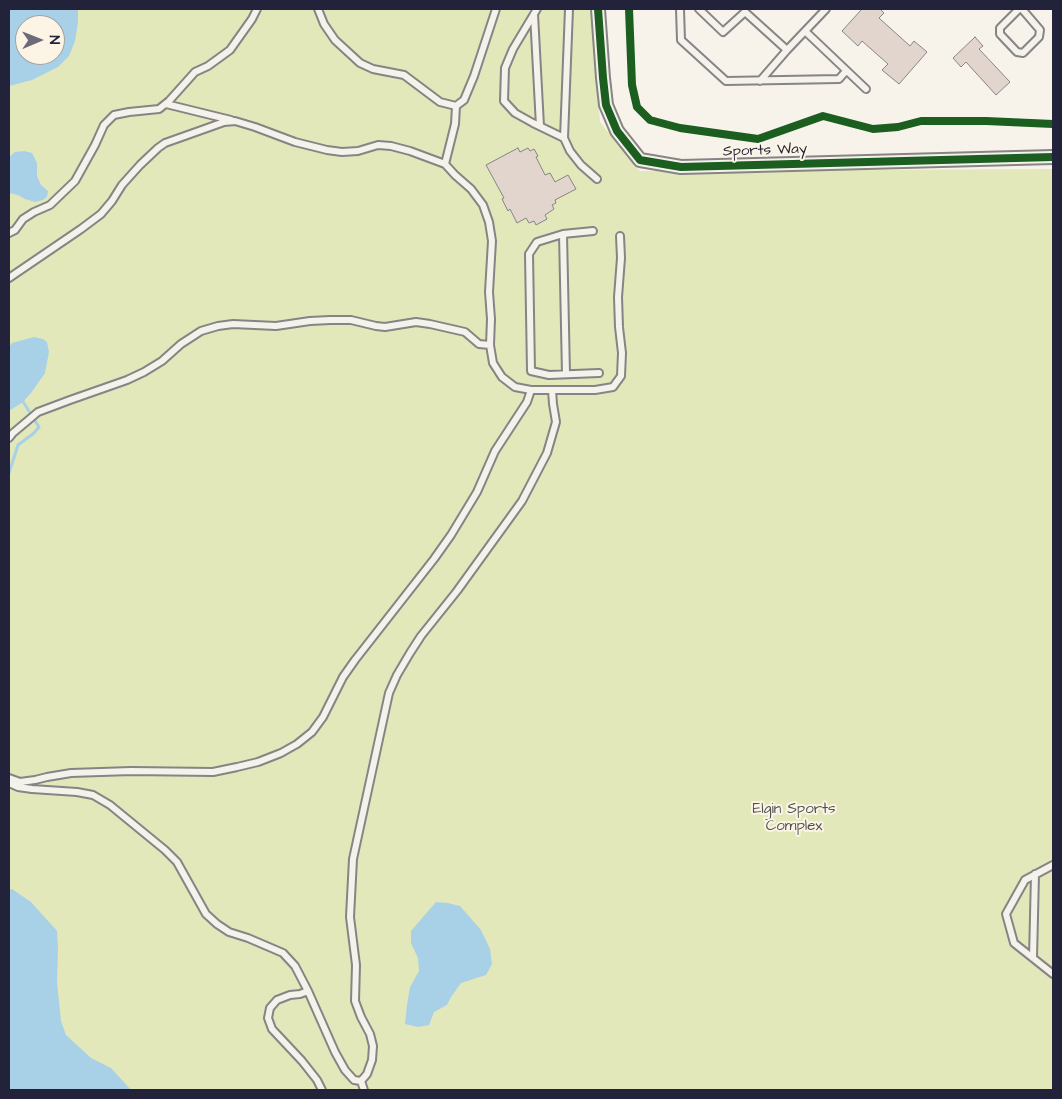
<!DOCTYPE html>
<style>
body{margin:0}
#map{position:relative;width:1062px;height:1099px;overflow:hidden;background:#f7f3ea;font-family:"Architects Daughter",sans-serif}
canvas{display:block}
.frame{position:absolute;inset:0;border:10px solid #22223b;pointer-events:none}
.north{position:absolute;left:15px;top:15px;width:50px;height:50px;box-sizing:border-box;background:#fcf5e5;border:1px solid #a5a1a1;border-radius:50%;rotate:89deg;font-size:14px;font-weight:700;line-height:20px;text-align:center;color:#22223b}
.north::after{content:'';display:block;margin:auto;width:18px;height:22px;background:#6d6b78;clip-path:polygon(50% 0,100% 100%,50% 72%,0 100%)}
</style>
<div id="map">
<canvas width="1062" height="1099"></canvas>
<div class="frame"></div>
<div class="north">N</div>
</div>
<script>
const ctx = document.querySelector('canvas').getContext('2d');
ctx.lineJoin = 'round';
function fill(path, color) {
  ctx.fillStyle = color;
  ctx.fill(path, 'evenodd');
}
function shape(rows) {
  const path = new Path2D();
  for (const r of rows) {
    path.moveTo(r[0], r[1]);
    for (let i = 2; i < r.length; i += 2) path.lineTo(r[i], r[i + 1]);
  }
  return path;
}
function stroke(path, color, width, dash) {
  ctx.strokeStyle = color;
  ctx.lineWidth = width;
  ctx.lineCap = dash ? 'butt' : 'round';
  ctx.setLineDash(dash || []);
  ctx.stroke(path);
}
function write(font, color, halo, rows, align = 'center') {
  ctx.font = font + ' "Architects Daughter",sans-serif';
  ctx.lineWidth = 4;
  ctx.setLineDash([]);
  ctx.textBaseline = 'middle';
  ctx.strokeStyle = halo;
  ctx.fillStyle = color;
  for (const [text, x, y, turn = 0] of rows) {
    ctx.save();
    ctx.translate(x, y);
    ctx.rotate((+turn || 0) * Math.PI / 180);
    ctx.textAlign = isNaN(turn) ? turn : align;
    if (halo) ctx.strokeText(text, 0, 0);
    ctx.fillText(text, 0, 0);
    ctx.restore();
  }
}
const green = shape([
 [9,9,591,9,600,122,640,171,1053,169,1053,1090,9,1090],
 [25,25,55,25,55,55,25,55]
]);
const water = shape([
 [9,9,78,9,78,22,75,41,69,56,58,67,32,80,9,86],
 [25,25,55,25,55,55,25,55],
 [24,151,32,153,37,163,37,176,41,185,48,191,47,197,43,200,35,202,25,199,18,195,9,193,9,157,15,152],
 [34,337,43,339,47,342,49,352,45,373,31,393,23,402,9,411,9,347,12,343],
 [12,889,31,902,57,931,58,949,57,982,61,1021,66,1035,91,1058,111,1068,131,1090,9,1090,9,890],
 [436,902,448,903,460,906,481,930,490,949,492,964,486,975,461,983,451,997,447,1005,434,1012,429,1025,418,1027,405,1024,407,1005,410,987,419,971,418,958,411,943,411,931]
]);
const stream = shape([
 [9,473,18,445,34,433,39,427,22,400]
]);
const building = shape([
 [862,9,880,9,884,13,879,18,910,46,914,41,927,52,899,84,882,70,888,64,862,41,858,46,842,31,862,9],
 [975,37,983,46,979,49,1010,82,996,95,966,62,961,67,953,58,975,37],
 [518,148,520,152,528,148,530,151,534,149,538,156,536,157,545,175,550,173,555,182,568,175,576,189,555,200,556,203,552,205,554,209,545,215,547,219,536,225,534,221,529,223,526,218,517,223,510,209,508,211,502,199,504,198,486,165,518,148]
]);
const service = shape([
 [318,9,324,24,335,40,360,63,373,69,404,75,440,102,456,106],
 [537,9,513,49,505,68,504,101,515,113,533,123,564,138],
 [569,9,564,138,570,151,581,165,597,179],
 [680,9,681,40,726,81,839,79,846,71],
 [699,9,723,32,745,12,787,50,826,9],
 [1019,9,1000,28,1000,34,1017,52,1023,53,1039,37,1040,30,1022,9],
 [534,14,540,126],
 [805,31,866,89],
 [760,81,787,50],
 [166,104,231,120],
 [445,164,455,124,456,106,464,100,474,76,496,9],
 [593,231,563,234,537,242,529,254,531,371,549,375,599,373],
 [9,233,15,230,23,219,34,212,50,205,75,181,95,145,104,125,114,115,129,112,159,109,169,101,195,72,208,66,230,50,252,19,257,9],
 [563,234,566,374],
 [9,278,81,229,101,214,112,201,122,185,140,165,158,148,165,143,196,132,224,122,235,121,255,127,295,142,327,150,342,152,358,151,378,145,391,146,410,151,445,164,455,175,471,189,483,205,489,222,492,241,489,292,491,319,490,345,493,363,502,377,515,387,531,390,595,390,613,387,621,376,622,353,619,327,618,297,621,258,620,236],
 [9,438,13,433,38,412,70,400,127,380,144,372,162,361,181,344,201,331,218,326,233,324,276,326,310,321,330,320,351,320,376,326,385,327,416,322,430,324,465,332,479,344,490,345],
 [9,778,20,782,35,780,47,777,71,773,131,771,213,772,237,767,258,762,281,753,297,744,312,732,323,717,343,677,355,660,434,559,451,535,477,492,495,451,527,402,531,390],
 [9,783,18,787,32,789,77,792,93,795,110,805,165,850,177,862,206,914,217,924,229,932,248,938,283,953,295,966,308,991,335,1052,345,1070,354,1080,361,1081,367,1074,372,1060,373,1046,370,1034,361,1017,355,1001,356,965,350,917,353,859,389,693,397,675,410,653,421,636,457,591,522,501,547,453,556,422,553,404,552,390],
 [1053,865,1025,880,1006,914,1014,943,1053,974],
 [1033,958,1035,874],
 [308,991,300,994,290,995,277,1000,270,1008,268,1018,272,1029,302,1061,317,1080,322,1090],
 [361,1081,364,1090]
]);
const minor = shape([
 [598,9,603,78,606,105,617,131,640,160,681,167,1053,157]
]);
const cycleway = shape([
 [598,9,603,78,606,105,617,131,640,160,681,167,1053,157],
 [629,9,632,85,637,107,650,120,680,128,758,139,823,116,873,129,898,127,921,121,986,121,1053,124]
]);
const streetNames = [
 ["Sports Way",765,151,-2]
];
const parkNames = [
 ["Elgin Sports",794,810],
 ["Complex",794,827]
];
fill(green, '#e2e8ba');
fill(water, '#a8d1e7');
stroke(stream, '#a8d1e7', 3);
fill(building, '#e2d5cd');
stroke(building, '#868485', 1);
stroke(service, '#868485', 10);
stroke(minor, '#868485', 16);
stroke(service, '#f5f2ec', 6);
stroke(minor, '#f5f2ec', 12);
stroke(cycleway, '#1b5e20', 8);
write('15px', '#22223b', '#fcf5e5', streetNames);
write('15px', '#4e5151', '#fcf5e5', parkNames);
</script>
